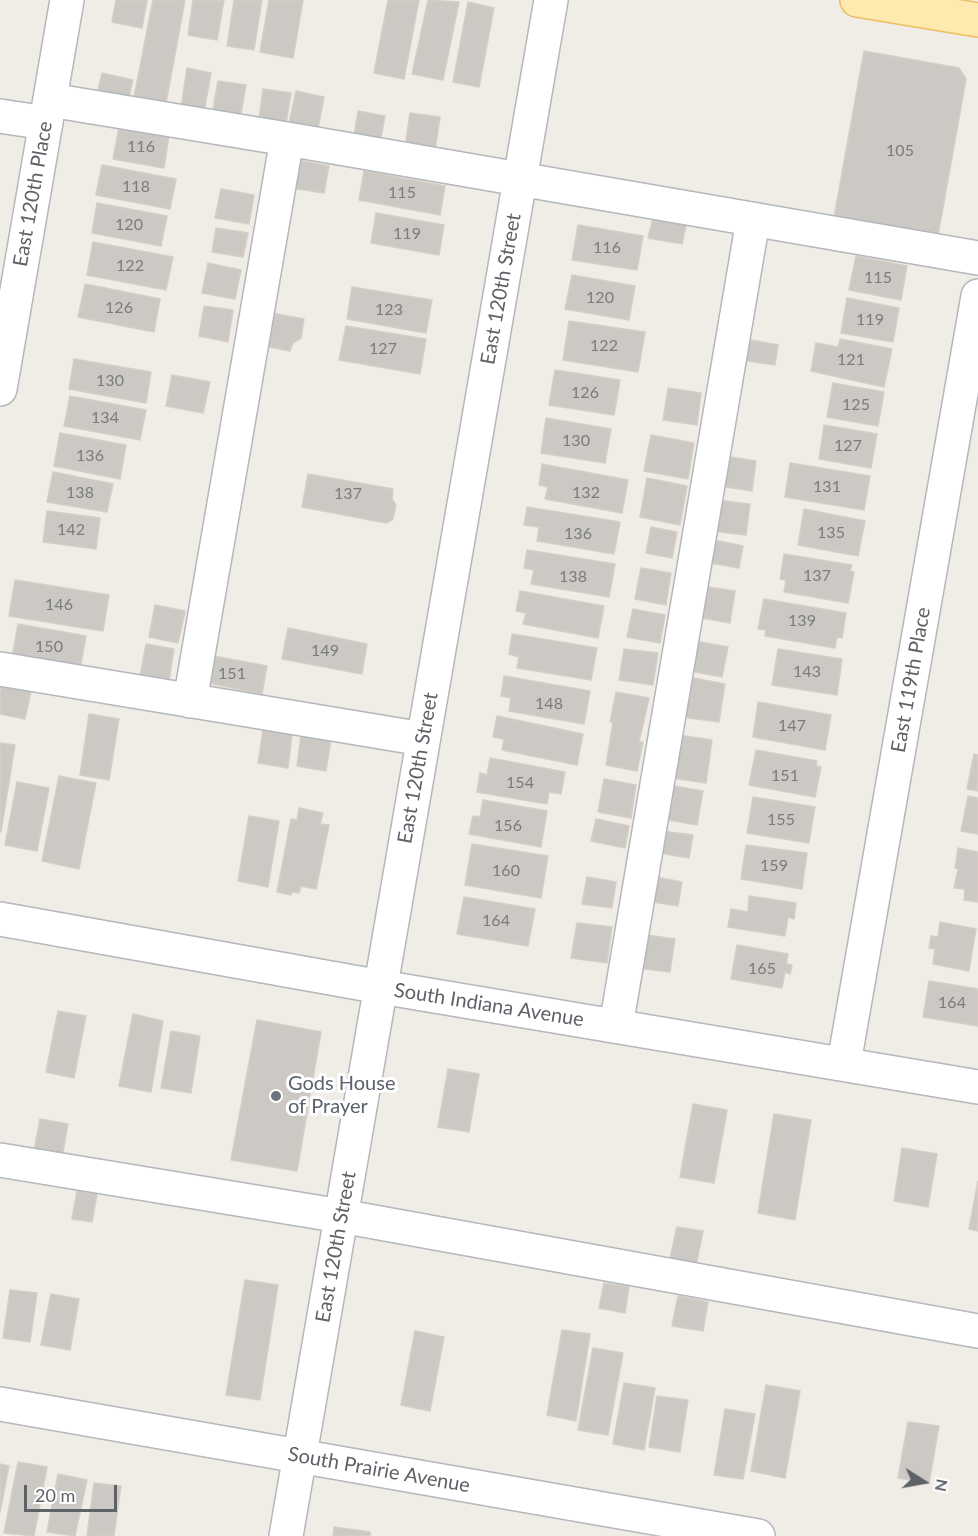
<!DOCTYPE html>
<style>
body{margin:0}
#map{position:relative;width:978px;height:1536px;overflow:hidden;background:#f0ede7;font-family:Lato,sans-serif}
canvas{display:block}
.north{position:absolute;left:894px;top:1452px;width:60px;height:60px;-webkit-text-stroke:4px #fff;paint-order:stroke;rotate:101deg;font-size:16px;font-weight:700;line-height:24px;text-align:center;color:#5e6267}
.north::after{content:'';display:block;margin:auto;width:21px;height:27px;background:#5e6267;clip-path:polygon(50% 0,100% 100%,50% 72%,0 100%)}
.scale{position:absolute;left:24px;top:1485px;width:93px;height:27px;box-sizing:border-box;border:3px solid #5e6267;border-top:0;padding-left:8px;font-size:18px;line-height:21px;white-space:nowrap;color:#5e6267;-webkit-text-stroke:4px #fff;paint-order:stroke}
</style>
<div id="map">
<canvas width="978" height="1536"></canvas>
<div class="north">N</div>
<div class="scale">20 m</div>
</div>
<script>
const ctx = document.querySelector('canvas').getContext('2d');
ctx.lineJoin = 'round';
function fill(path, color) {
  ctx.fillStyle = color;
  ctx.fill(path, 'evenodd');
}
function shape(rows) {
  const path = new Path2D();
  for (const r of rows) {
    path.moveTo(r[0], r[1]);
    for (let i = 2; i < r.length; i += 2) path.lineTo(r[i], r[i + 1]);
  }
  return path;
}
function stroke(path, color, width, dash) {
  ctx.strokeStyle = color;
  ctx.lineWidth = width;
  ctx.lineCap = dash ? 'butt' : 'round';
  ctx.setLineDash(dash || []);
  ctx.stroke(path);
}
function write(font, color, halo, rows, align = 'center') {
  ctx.font = font + ' Lato,sans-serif';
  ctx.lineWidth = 6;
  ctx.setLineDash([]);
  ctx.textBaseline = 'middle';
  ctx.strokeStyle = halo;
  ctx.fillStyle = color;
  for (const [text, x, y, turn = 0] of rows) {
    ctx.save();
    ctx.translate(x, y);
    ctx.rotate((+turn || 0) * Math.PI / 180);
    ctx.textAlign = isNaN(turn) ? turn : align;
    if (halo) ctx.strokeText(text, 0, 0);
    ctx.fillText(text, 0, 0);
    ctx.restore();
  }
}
const building = shape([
 [116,0,147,0,142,28,112,22,116,0],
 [153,0,185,0,166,103,134,97,153,0],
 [193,0,224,0,217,40,188,35,193,0],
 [234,0,262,0,254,50,227,46,234,0],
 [269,0,303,0,293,58,260,52,269,0],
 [388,0,419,0,404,79,374,73,388,0],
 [428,0,459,2,443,80,412,74,428,0],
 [468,2,494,8,479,87,453,82,468,2],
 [864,51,959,68,966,79,937,241,833,223,864,51],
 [187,68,211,73,204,112,181,108,187,68],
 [102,73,133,80,128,101,97,94,102,73],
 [218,81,246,85,240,119,212,115,218,81],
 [263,89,291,93,286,124,259,119,263,89],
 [296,91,324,97,317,134,288,128,296,91],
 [358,111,385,116,379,147,353,142,358,111],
 [410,113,440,117,435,150,405,147,410,113],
 [119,127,169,136,164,168,113,159,119,127],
 [297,160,329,166,324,193,291,188,297,160],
 [102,165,176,179,170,209,96,195,102,165],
 [364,171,445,186,440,215,359,200,364,171],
 [221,189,254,195,249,224,215,218,221,189],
 [97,203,167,216,161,246,92,233,97,203],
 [376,213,444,225,439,255,371,243,376,213],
 [653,218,686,225,682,244,648,238,653,218],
 [578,225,643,236,637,270,572,260,578,225],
 [216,228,248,233,243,257,212,252,216,228],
 [93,242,173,257,166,290,87,275,93,242],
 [856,256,907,266,901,300,849,290,856,256],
 [208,263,241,270,235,299,202,293,208,263],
 [572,275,635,286,629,320,565,309,572,275],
 [85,284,160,299,154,332,78,317,85,284],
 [352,287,432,300,426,333,347,319,352,287],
 [847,298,899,308,893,342,841,333,847,298],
 [204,306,233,310,228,342,199,336,204,306],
 [267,312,304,319,301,338,293,343,290,351,260,345,267,312],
 [569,321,645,332,638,372,563,360,569,321],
 [346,326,426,339,420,374,339,360,346,326],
 [745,339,778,345,775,365,741,360,745,339],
 [840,339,892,349,884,387,811,371,816,343,838,347,840,339],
 [74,359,151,372,146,403,69,389,74,359],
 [555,370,620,380,614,415,549,405,555,370],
 [172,375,210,382,203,413,166,406,172,375],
 [833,383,884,392,878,426,827,417,833,383],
 [668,388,701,393,697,425,663,420,668,388],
 [70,396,146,410,140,440,64,426,70,396],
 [546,418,611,429,605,463,541,453,546,418],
 [824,425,877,434,871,468,819,459,824,425],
 [60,433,126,445,120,479,54,466,60,433],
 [651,435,694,443,688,479,644,471,651,435],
 [724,456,756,461,752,491,720,486,724,456],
 [790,463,870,476,864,510,785,497,790,463],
 [542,464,628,480,622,513,545,499,548,487,539,485,542,464],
 [53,472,113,484,107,512,47,502,53,472],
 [308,474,393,489,392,499,396,505,393,519,386,523,302,507,308,474],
 [647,478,687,486,680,525,640,517,647,478],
 [716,500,750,504,746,535,712,531,716,500],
 [527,507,620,522,614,554,537,541,539,527,524,525,527,507],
 [804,509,865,521,858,556,798,545,804,509],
 [47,511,100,518,96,549,43,542,47,511],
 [651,527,677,532,672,558,646,553,651,527],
 [709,539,743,546,739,568,705,562,709,539],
 [527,550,615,564,609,597,531,584,534,570,524,568,527,550],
 [784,554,852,565,850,571,854,572,848,603,784,592,786,580,780,579,784,554],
 [641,568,671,573,666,605,635,599,641,568],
 [15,580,109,595,103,631,9,616,15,580],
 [702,586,735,591,730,623,697,617,702,586],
 [520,591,604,606,598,638,523,624,526,613,516,611,520,591],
 [764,599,846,613,842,638,837,637,835,648,765,636,766,630,758,629,764,599],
 [155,605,185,611,178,643,149,637,155,605],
 [633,609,665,615,660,643,627,637,633,609],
 [18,624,86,636,80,669,12,658,18,624],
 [288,628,367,644,362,674,282,659,288,628],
 [512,634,597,648,591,680,517,668,519,657,509,654,512,634],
 [695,641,728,647,722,677,690,671,695,641],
 [146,644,174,649,169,681,140,676,146,644],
 [624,649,658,653,653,685,619,680,624,649],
 [778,649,842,659,837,695,772,685,778,649],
 [203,654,267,666,262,694,198,681,203,654],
 [504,676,590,691,584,724,509,711,511,698,501,696,504,676],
 [688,677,725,684,719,722,682,717,688,677],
 [1,685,31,691,25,719,0,714,1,685],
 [616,692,649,698,639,742,643,742,637,771,606,765,613,722,610,722,616,692],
 [758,702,831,715,825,750,753,737,758,702],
 [89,714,119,719,109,780,80,775,89,714],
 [497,716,583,734,577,765,502,750,504,739,493,737,497,716],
 [263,730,292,734,288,768,258,763,263,730],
 [301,735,331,740,326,771,297,766,301,735],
 [678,735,712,740,706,783,672,778,678,735],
 [0,743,15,745,1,832,0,831,0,743],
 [756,750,817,761,816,766,821,767,815,797,749,785,756,750],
 [974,754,978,755,978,791,967,789,974,754],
 [490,758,565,772,561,794,549,792,547,804,477,792,480,773,487,775,490,758],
 [59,776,96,783,79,869,42,861,59,776],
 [604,779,636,785,631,818,598,812,604,779],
 [17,782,49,788,37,851,5,845,17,782],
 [669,785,703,791,697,825,663,819,669,785],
 [968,796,978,798,978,834,961,831,968,796],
 [753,797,815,807,809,843,747,833,753,797],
 [483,800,547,811,541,847,469,834,473,816,480,817,483,800],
 [299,808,323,813,320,824,329,825,316,889,301,886,299,893,292,892,291,895,277,892,291,819,297,820,299,808],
 [249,816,279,821,268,887,238,881,249,816],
 [596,819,629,826,625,848,591,841,596,819],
 [662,831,693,835,689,858,659,853,662,831],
 [472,844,548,856,541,898,465,885,472,844],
 [746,845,807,853,802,889,741,879,746,845],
 [958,848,978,852,978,902,964,900,965,889,954,888,958,869,955,868,958,848],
 [651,876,682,882,678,906,647,901,651,876],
 [587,877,616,882,612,908,582,904,587,877],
 [749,896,796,903,794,919,788,917,785,936,728,927,731,909,748,912,749,896],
 [464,897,535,909,528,946,457,934,464,897],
 [940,922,976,929,969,971,933,964,935,949,929,948,931,936,938,937,940,922],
 [577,923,612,927,607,963,571,958,577,923],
 [641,934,675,939,670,972,637,968,641,934],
 [737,945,788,954,786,964,792,965,790,974,785,972,782,988,731,979,737,945],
 [929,981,978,989,978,1026,923,1017,929,981],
 [58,1011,86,1016,74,1078,46,1072,58,1011],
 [133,1014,163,1021,151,1092,119,1086,133,1014],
 [257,1020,321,1032,297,1171,231,1160,257,1020],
 [171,1031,200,1036,191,1093,161,1088,171,1031],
 [448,1069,479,1074,469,1132,438,1127,448,1069],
 [693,1104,727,1110,714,1183,680,1177,693,1104],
 [774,1114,811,1120,795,1220,758,1213,774,1114],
 [40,1119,68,1124,62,1157,34,1151,40,1119],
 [902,1148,937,1154,928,1207,894,1201,902,1148],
 [978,1181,978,1231,969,1229,978,1181],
 [77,1191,97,1194,92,1222,72,1219,77,1191],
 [677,1227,703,1231,696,1266,669,1262,677,1227],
 [245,1280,278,1285,260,1400,226,1395,245,1280],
 [604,1283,629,1287,625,1313,599,1308,604,1283],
 [10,1290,37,1293,30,1342,3,1338,10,1290],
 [51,1294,79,1299,70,1350,41,1345,51,1294],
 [678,1296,708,1302,703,1331,672,1326,678,1296],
 [562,1330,590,1334,576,1421,547,1415,562,1330],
 [415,1331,444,1337,430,1411,401,1405,415,1331],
 [593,1348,623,1353,608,1435,578,1430,593,1348],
 [624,1383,655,1388,644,1450,613,1444,624,1383],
 [766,1385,800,1391,785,1478,751,1471,766,1385],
 [657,1396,688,1400,680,1452,649,1447,657,1396],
 [725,1409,755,1414,743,1479,714,1475,725,1409],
 [908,1422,939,1426,929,1483,898,1478,908,1422],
 [18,1462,47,1467,34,1536,4,1533,18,1462],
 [0,1464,9,1466,0,1512,0,1464],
 [58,1474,87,1480,75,1536,47,1532,58,1474],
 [94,1483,121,1486,114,1536,87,1536,94,1483],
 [334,1527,370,1532,370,1536,333,1536,334,1527]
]);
const minor = shape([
 [50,100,287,139,978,258],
 [0,116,46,123],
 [0,389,67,0],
 [0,669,423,739],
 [190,701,287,139],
 [0,919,381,987,978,1087],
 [616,1026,753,220],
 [844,1063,978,296],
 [0,1160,341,1216,978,1331],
 [0,1404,758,1536],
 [286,1536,551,0]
]);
const major = shape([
 [857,0,978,20]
]);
const markers = [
 [276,1096,6,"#6b7280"]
];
const numberNames = [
 ["116",141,147],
 ["105",900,151],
 ["118",136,187],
 ["115",402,193],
 ["120",129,225],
 ["119",407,234],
 ["116",607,248],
 ["122",130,266],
 ["115",878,278],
 ["120",600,298],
 ["126",119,308],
 ["123",389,310],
 ["119",870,320],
 ["122",604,346],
 ["127",383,349],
 ["121",851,360],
 ["130",110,381],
 ["126",585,393],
 ["125",856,405],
 ["134",105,418],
 ["130",576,441],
 ["127",848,446],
 ["136",90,456],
 ["131",827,487],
 ["138",80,493],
 ["132",586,493],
 ["137",348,494],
 ["142",71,530],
 ["135",831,533],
 ["136",578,534],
 ["137",817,576],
 ["138",573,577],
 ["146",59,605],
 ["139",802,621],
 ["150",49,647],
 ["149",325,651],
 ["143",807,672],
 ["151",232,674],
 ["148",549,704],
 ["147",792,726],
 ["151",785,776],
 ["154",520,783],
 ["155",781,820],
 ["156",508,826],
 ["159",774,866],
 ["160",506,871],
 ["164",496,921],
 ["165",762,969],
 ["164",952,1003]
];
const streetNames = [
 ["East 120th Place",33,194,-80],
 ["East 120th Street",501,289,-80],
 ["East 119th Place",911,680,-80],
 ["East 120th Street",418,768,-80],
 ["South Indiana Avenue",489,1005,9],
 ["East 120th Street",336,1247,-80],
 ["South Prairie Avenue",379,1470,10]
];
const worshipNames = [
 ["Gods House",288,1084],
 ["of Prayer",288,1107]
];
fill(building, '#ccc8c4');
stroke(building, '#d5cec5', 1.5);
stroke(minor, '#b4b7bb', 36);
stroke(major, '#efbc60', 36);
stroke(minor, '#fff', 33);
stroke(major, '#feeaae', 33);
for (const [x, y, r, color] of markers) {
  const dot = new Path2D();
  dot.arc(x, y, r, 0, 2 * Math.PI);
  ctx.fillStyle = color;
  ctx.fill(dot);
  stroke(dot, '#fff', 2);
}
write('16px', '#7a7c7e', null, numberNames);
write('20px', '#5e6267', '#fff', streetNames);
write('20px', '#5b616d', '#fff', worshipNames, 'left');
</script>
